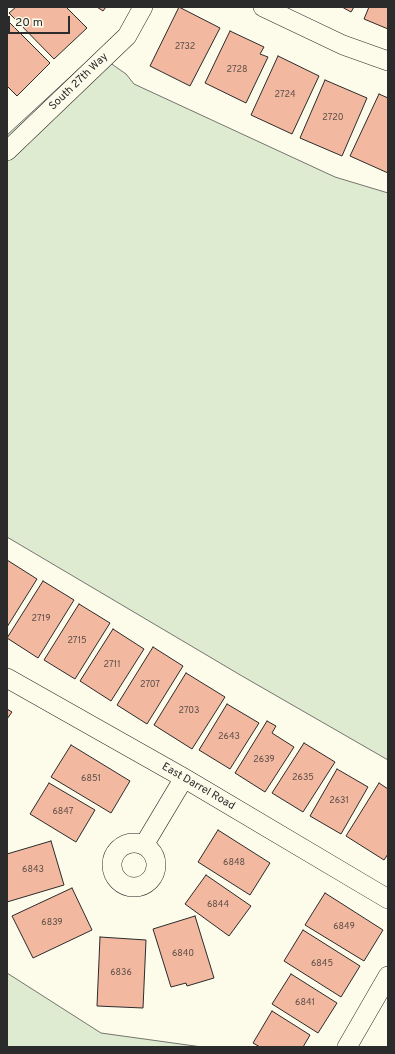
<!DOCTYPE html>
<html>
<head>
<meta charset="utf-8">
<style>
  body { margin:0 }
  #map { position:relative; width:395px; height:1054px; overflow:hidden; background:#fdfbea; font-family:Overpass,sans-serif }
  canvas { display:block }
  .frame { position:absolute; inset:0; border:8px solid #2b2b2b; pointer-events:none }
  .scale { position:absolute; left:8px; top:16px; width:62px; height:18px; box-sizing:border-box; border:2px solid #2b2b2b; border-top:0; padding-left:5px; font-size:12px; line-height:14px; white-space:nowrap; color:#2b2b2b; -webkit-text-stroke:3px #fdfbea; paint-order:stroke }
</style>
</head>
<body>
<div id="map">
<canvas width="395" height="1054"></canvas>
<div class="frame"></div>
<div class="scale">20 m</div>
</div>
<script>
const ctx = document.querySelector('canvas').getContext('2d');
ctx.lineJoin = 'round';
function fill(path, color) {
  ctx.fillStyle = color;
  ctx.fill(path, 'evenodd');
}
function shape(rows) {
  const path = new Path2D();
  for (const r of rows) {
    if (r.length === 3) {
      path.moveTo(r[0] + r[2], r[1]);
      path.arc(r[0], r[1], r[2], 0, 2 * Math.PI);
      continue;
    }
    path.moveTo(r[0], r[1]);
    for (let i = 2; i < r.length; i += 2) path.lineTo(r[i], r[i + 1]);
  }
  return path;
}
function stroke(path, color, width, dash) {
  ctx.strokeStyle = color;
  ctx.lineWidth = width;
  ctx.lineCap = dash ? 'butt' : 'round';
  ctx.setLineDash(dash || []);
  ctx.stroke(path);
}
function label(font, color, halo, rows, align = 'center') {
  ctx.font = font + ' Overpass,sans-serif';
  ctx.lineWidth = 3;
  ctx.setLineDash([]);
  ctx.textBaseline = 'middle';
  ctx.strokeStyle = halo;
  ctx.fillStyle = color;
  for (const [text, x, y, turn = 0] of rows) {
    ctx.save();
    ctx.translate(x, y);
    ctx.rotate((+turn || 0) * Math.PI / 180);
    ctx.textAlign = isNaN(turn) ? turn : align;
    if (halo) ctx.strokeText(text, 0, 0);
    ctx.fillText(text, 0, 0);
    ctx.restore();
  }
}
const green = shape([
  [96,53,126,74,134,84,335,177,388,193,388,760,242,676,7,537,7,135,96,53],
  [7,973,101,1033,202,1047,7,1047,7,973]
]);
fill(green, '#deebd1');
stroke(green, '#74746e', 1);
const building = shape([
  [16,7,66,7,87,28,54,59,9,13,16,7],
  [97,7,106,7,103,11,97,7],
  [179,7,220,28,190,86,150,66,179,7],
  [342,7,354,7,351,12,342,7],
  [369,7,388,7,388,29,364,19,369,7],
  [7,20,50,63,17,96,7,86,7,20],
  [230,31,264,47,260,54,268,57,246,103,205,83,230,31],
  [278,56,319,76,292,134,251,115,278,56],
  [325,80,367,98,342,156,300,138,325,80],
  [379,94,388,98,388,173,350,156,379,94],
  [7,560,37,579,7,627,7,560],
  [43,581,74,600,38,658,7,638,43,581],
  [79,604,110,623,75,679,44,660,79,604],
  [113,629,144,649,111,701,80,681,113,629],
  [153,647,183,666,147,724,117,705,153,647],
  [186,673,225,697,192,749,154,725,186,673],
  [227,704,259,723,230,769,199,750,227,704],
  [7,709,12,712,7,719,7,709],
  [267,721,276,726,272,733,294,747,265,792,235,773,267,721],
  [304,743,335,762,303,812,272,793,304,743],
  [71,745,130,781,111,813,51,777,71,745],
  [337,769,368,787,341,834,310,816,337,769],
  [49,783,95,810,76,842,30,814,49,783],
  [379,783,388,789,388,854,384,860,346,836,379,783],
  [218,830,270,863,250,895,198,862,218,830],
  [51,841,64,885,7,902,7,854,51,841],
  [206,875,251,906,229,936,185,904,206,875],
  [72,888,92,930,33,958,12,916,72,888],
  [325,893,383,930,364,961,305,925,325,893],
  [195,916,214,978,187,986,186,983,171,987,153,929,195,916],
  [303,930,360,966,341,997,284,961,303,930],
  [100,937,146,940,143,1008,97,1006,100,937],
  [291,974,337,1003,318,1033,272,1004,291,974],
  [272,1011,310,1035,303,1047,260,1047,253,1043,272,1011]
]);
fill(building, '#f2b8a0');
stroke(building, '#2b2b2b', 1);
const street = shape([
  [263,7,343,45,388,61],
  [7,151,127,36,143,7],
  [7,678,184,778,388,899],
  [134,865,22],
  [144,845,184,778],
  [347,1047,388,976]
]);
stroke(street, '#2b2b2b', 20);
stroke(street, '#fdfbea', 19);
label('9px', '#5d4e48', null, [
  ["2732",185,47],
  ["2728",237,70],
  ["2724",285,95],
  ["2720",333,118],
  ["2719",41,619],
  ["2715",77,641],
  ["2711",112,665],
  ["2707",150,685],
  ["2703",189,711],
  ["2643",229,737],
  ["2639",264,760],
  ["2635",303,778],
  ["6851",91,779],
  ["2631",339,801],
  ["6847",63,812],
  ["6848",234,863],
  ["6843",33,870],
  ["6844",218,905],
  ["6839",52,923],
  ["6849",344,927],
  ["6840",183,954],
  ["6845",322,964],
  ["6836",121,973],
  ["6841",305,1003]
]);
label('11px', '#2b2b2b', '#fdfbea', [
  ["South 27th Way",79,82,-44],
  ["East Darrel Road",198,787,30]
]);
</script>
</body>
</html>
